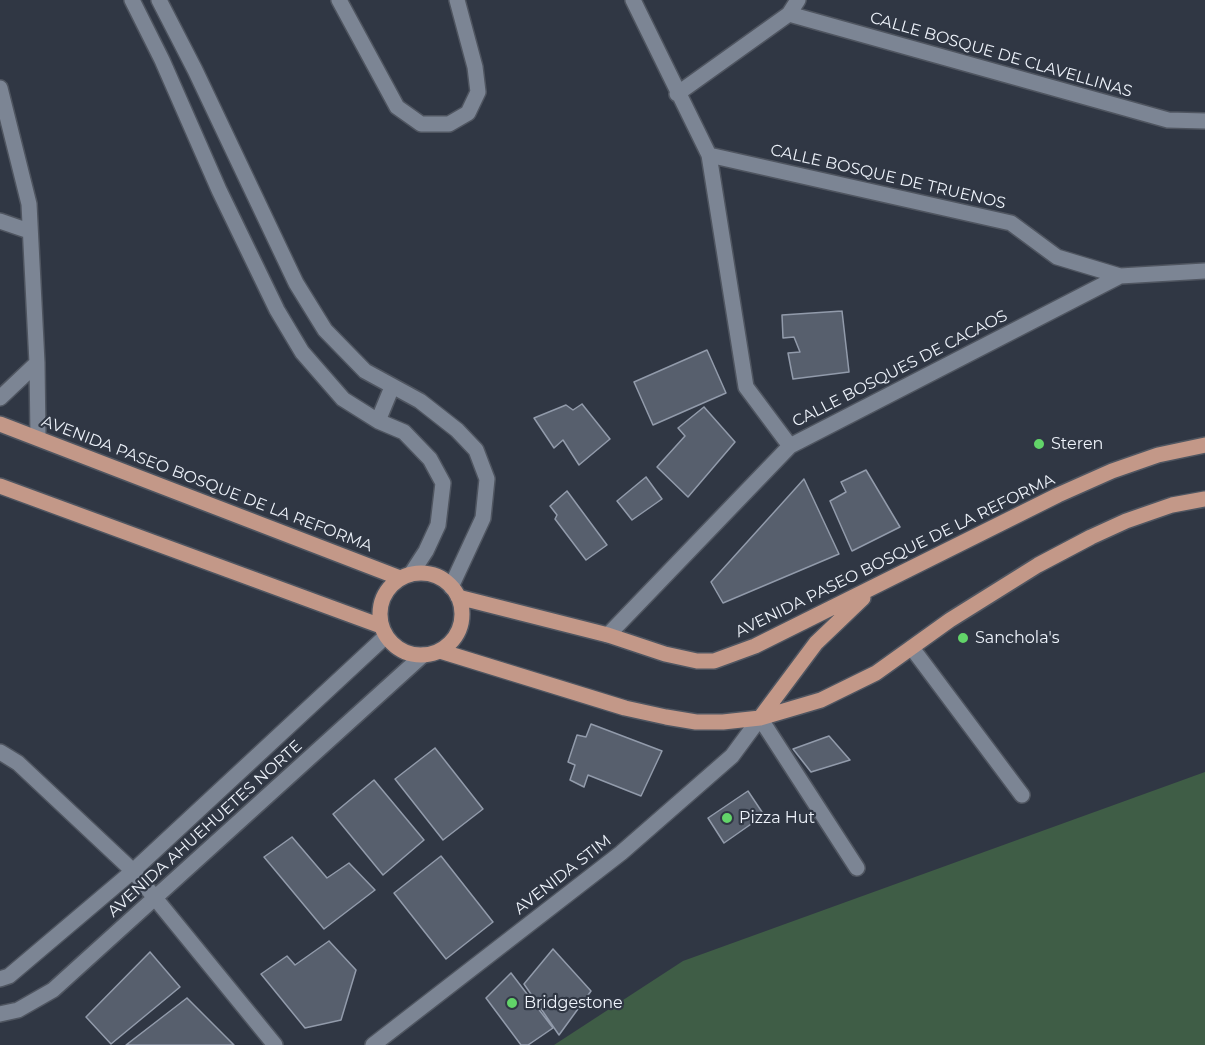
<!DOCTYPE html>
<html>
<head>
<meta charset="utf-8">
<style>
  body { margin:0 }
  canvas { display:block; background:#303744 }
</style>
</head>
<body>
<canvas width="1205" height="1045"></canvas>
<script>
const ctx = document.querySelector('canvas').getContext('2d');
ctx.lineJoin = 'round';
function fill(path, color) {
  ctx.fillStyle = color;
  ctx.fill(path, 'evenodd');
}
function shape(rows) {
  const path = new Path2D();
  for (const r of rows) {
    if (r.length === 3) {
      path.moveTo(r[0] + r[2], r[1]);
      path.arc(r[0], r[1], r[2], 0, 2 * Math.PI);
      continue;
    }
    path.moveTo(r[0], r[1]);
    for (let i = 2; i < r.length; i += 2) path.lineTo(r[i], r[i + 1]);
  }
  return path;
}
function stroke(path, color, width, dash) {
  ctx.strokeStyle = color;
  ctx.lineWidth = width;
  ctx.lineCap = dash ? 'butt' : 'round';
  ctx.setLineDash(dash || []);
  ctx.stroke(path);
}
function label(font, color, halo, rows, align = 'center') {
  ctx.font = font + ' Montserrat,sans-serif';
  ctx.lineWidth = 4.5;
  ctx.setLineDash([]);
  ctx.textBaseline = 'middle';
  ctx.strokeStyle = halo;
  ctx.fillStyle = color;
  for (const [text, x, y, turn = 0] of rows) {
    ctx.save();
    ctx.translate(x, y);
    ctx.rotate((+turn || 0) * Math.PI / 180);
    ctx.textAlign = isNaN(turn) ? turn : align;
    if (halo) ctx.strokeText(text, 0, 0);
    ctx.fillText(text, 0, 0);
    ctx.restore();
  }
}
fill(shape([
  [1205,772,1205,1045,554,1045,683,961]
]), '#3f5d46');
const building = shape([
  [842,311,849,372,793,379,788,353,800,352,794,337,783,338,782,315,842,311],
  [707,350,726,393,653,425,634,382,707,350],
  [582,404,610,439,579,465,563,440,554,448,534,418,566,405,573,410,582,404],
  [704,407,735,442,688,497,657,467,685,436,678,428,704,407],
  [866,470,900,527,852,551,830,501,846,492,841,482,866,470],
  [646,477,662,499,632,520,617,501,646,477],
  [804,479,839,554,723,603,711,582,804,479],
  [567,491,607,545,586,560,555,519,557,515,550,506,567,491],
  [591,724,662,751,641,796,588,775,584,787,570,780,575,765,568,762,577,735,586,737,591,724],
  [829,736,850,760,811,772,793,749,829,736],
  [435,748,483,809,443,840,395,779,435,748],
  [374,780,424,840,383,875,333,814,374,780],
  [748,791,764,815,724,843,708,818,748,791],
  [292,837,327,878,349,863,375,890,324,929,264,857,292,837],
  [441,856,493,922,446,959,394,893,441,856],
  [329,941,356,970,341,1020,305,1028,261,974,287,956,295,965,329,941],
  [553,949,591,991,559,1035,524,984,553,949],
  [150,952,180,987,111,1044,86,1017,150,952],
  [511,973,553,1028,528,1045,521,1045,486,998,511,973],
  [187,998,234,1045,126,1045,187,998]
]);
fill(building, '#575f6d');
stroke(building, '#929bab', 1.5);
const minor = shape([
  [132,0,162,60,219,190,277,310,302,352,343,399,378,421,404,432,430,459,443,483,438,525,426,551,411,574],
  [159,0,195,70,296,283,325,330,365,371,420,401,457,430,476,450,487,479,483,518,451,587],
  [339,0,397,107,421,124,449,124,468,113,478,92,475,67,457,0],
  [633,0,709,155,746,387,790,446],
  [789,14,1168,120,1205,121],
  [0,88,29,204,37,363,38,437],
  [677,94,789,14,798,0],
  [709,155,1011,223,1057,257,1120,276],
  [0,221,29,231],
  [0,398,37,363],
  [378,421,392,387],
  [608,635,790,446,1120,276,1205,271],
  [912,648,1022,795],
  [0,752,18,763,133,871,275,1045],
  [0,979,9,976,133,871,386,636],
  [0,1014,18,1010,53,990,423,655],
  [373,1045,621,853,732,756,760,718,857,868]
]);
const major = shape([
  [0,424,400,578],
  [0,486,381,626],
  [421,614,41],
  [458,597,608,635,665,654,697,661,714,661,755,646,1058,495,1112,471,1158,455,1205,445],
  [440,651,625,708,666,717,696,722,723,722,760,718,821,700,876,673,950,620,1038,565,1091,537,1126,521,1172,505,1205,499],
  [760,718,816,643,863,598]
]);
stroke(minor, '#4f5560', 18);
stroke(major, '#4f5560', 18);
stroke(minor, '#7c8594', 15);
stroke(major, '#c39888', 15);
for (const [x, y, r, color] of [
  [1039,444,6,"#62d469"],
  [963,638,6,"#62d469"],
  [727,818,6,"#62d469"],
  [512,1003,6,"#62d469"]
]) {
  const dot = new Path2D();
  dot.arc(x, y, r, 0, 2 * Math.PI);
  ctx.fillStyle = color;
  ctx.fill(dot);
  stroke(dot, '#303744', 2);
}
label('16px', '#edf2fa', '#303744', [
  ["CALLE BOSQUE DE CLAVELLINAS",1001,55,16],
  ["CALLE BOSQUE DE TRUENOS",888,177,13],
  ["CALLE BOSQUES DE CACAOS",900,369,-27],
  ["AVENIDA PASEO BOSQUE DE LA REFORMA",207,484,21],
  ["AVENIDA PASEO BOSQUE DE LA REFORMA",895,556,-26],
  ["AVENIDA AHUEHUETES NORTE",205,829,-42],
  ["AVENIDA STIM",563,875,-38]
]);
label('16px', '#edf2fa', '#303744', [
  ["Steren",1051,444],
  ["Sanchola's",975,638],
  ["Pizza Hut",739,818],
  ["Bridgestone",524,1003]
], 'left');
</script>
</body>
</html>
